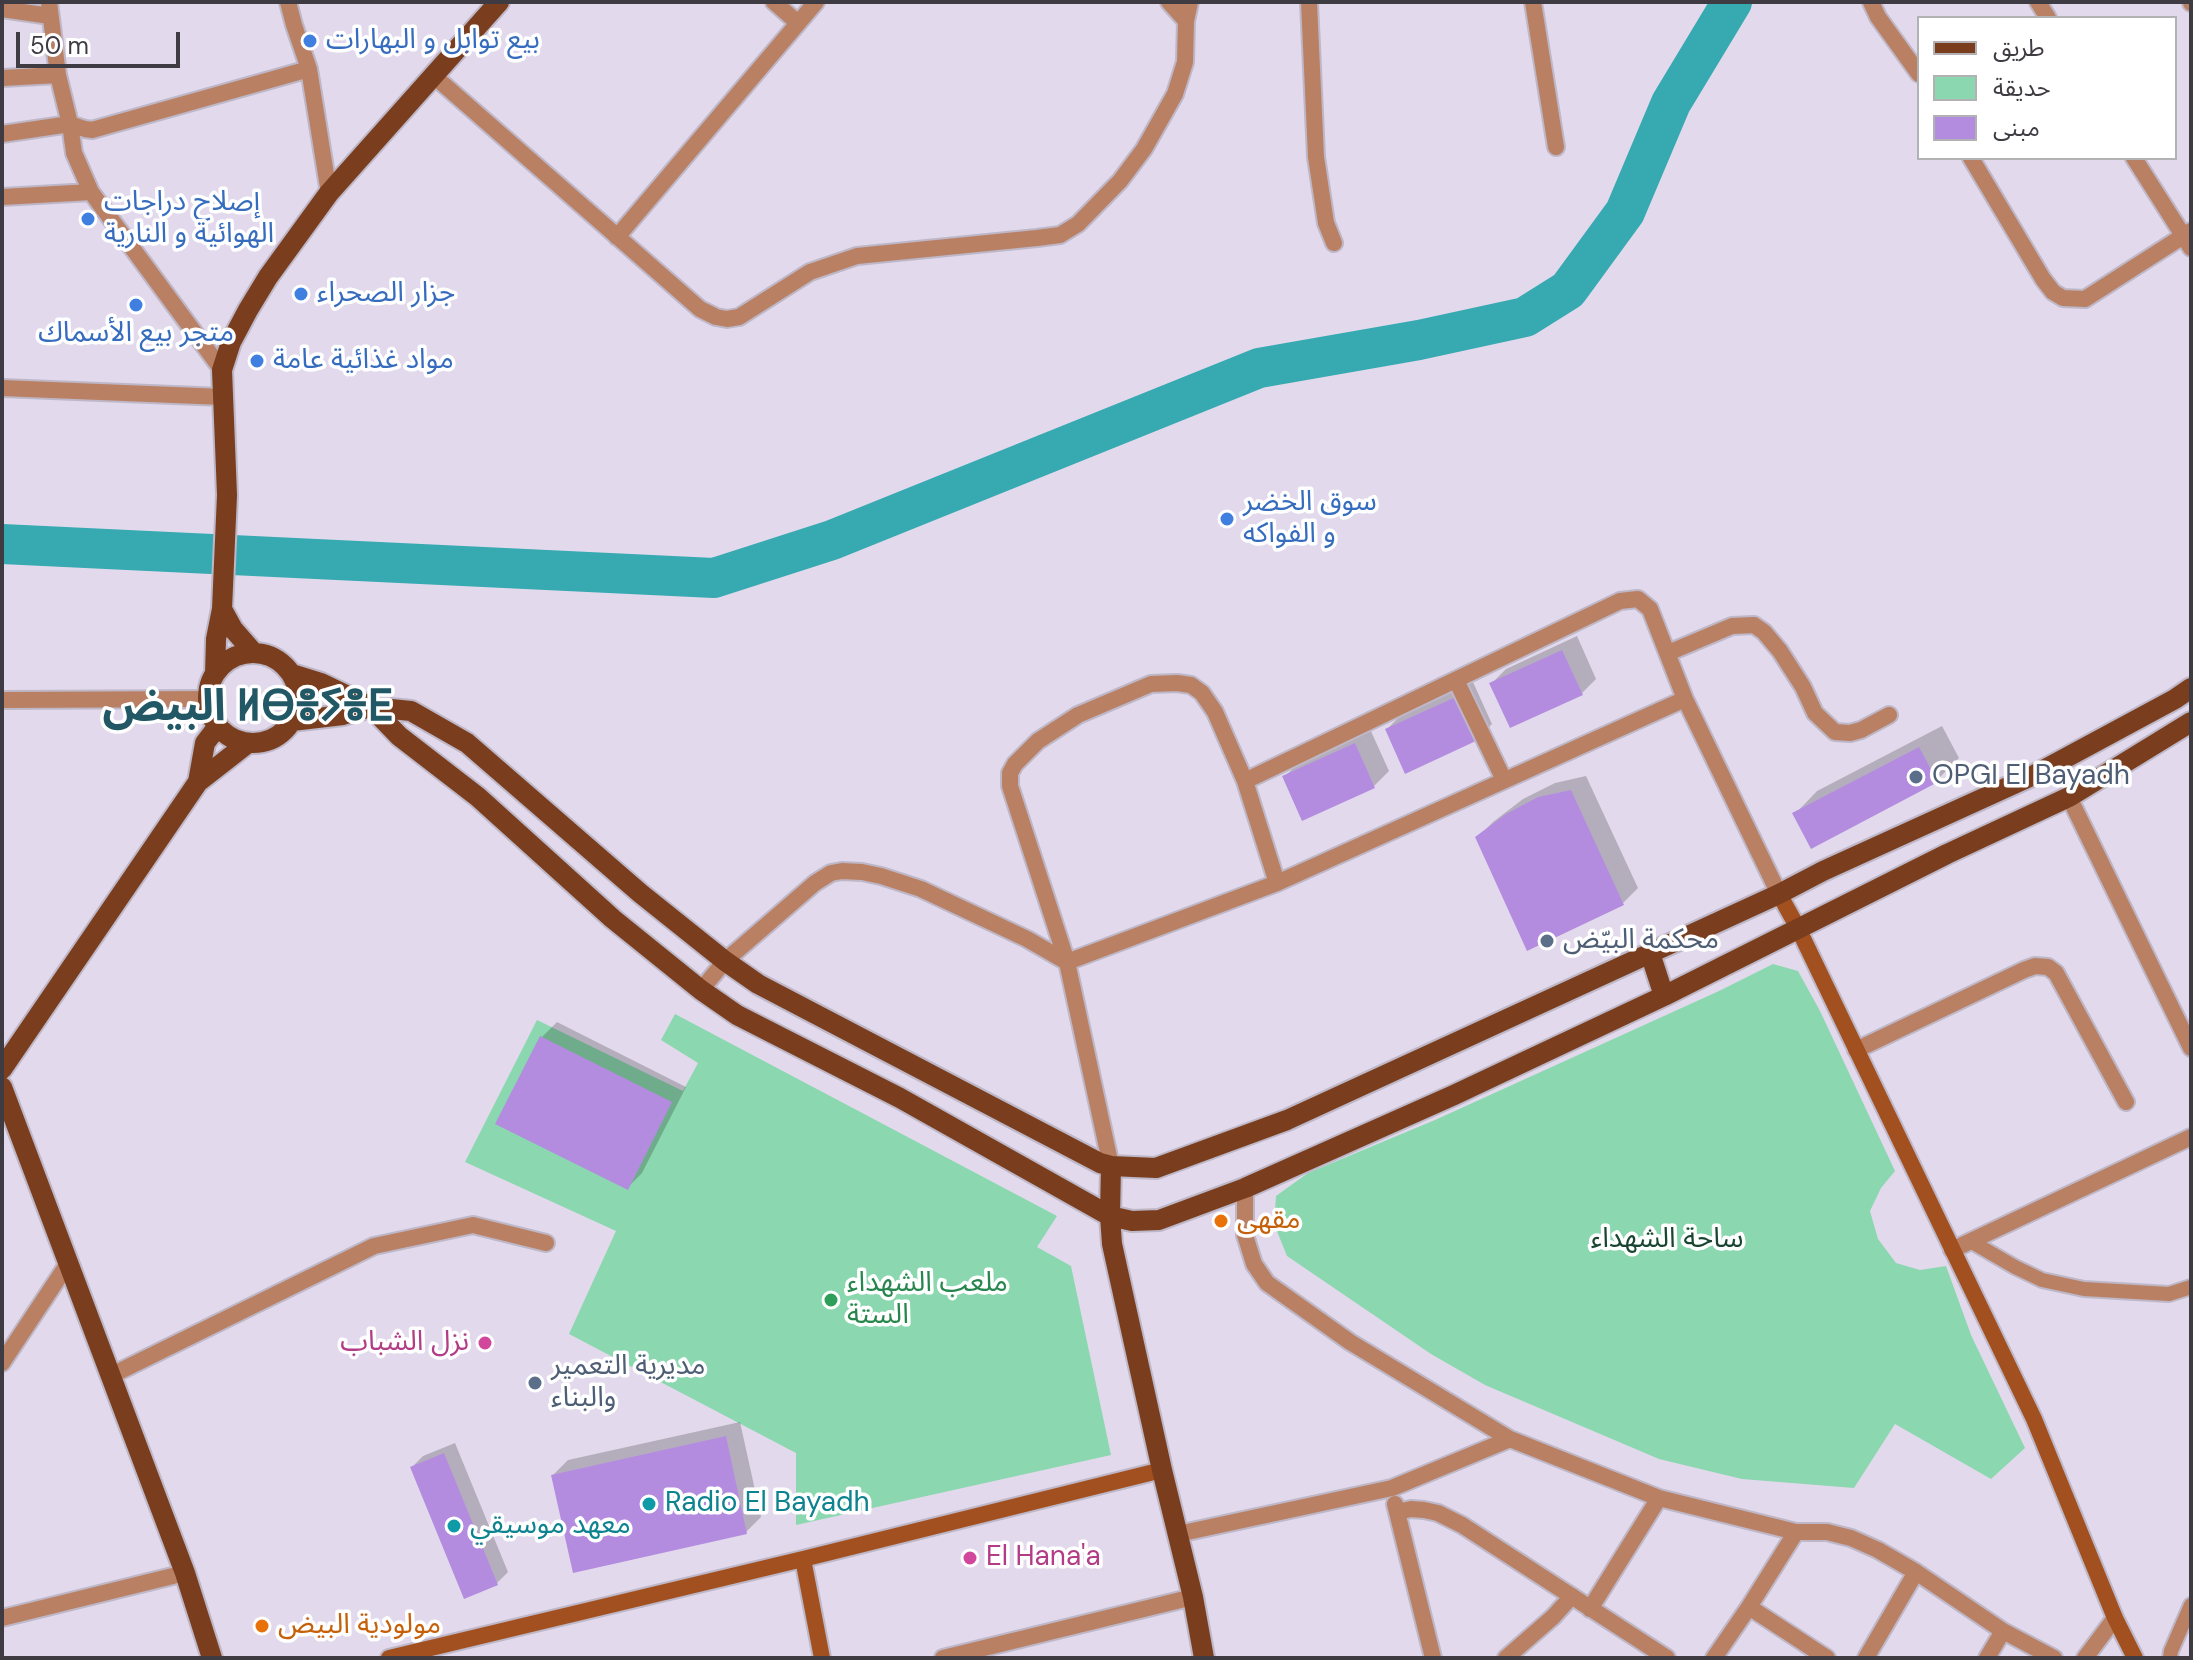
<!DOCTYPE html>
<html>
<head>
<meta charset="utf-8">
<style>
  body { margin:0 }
  #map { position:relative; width:2193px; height:1660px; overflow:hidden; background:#e2daec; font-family:"DM Sans","Noto Sans Arabic",sans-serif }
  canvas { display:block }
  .frame { position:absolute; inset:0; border:4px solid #3e3b42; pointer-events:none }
  .legend { position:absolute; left:1917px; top:16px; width:260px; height:144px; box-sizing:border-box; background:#fff; border:2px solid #b2b1b3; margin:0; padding:10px 14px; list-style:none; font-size:24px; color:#3e3b42 }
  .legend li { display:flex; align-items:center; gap:16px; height:40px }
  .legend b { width:40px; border:2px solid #b2b1b3 }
  .scale { position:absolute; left:16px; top:32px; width:164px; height:36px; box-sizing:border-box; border:4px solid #3e3b42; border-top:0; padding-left:10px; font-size:24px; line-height:28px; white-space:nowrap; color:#3e3b42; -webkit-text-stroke:6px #fff; paint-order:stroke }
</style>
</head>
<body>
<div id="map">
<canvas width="2193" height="1660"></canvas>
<div class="frame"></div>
<ul class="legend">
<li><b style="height:10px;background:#7a3e1e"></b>طريق</li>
<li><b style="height:22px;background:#8bd7af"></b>حديقة</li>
<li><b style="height:22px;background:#b38ce0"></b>مبنى</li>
</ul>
<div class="scale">50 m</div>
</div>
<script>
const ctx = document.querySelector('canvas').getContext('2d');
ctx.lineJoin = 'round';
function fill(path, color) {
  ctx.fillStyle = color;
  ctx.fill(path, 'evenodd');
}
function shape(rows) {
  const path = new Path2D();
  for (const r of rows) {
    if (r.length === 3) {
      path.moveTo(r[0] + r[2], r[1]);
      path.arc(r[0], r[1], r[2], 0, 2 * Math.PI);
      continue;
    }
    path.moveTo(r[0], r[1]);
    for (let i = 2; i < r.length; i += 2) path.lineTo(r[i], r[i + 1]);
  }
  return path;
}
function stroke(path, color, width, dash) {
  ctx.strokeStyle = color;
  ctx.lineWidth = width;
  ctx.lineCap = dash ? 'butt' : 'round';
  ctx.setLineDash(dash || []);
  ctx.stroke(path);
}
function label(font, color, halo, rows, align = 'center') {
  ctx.font = font + ' "DM Sans","Noto Sans Arabic","Noto Sans Tifinagh",sans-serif';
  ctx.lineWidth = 7;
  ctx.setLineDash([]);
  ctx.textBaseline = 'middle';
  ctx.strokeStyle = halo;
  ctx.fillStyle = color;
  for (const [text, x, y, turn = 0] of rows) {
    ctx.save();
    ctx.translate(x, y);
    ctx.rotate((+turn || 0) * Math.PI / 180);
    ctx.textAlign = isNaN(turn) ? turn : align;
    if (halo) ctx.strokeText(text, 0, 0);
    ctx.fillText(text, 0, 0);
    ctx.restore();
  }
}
fill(shape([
  [1773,964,1798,971,1820,1011,1895,1171,1881,1188,1870,1211,1878,1239,1896,1263,1920,1270,1946,1266,1971,1335,2025,1448,1991,1479,1895,1424,1854,1488,1742,1479,1659,1459,1485,1385,1431,1354,1287,1256,1274,1224,1276,1196,1308,1173,1435,1120,1719,991],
  [675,1014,1057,1216,1037,1247,1071,1266,1111,1455,796,1525,796,1453,569,1334,616,1231,465,1162,537,1020,683,1091,698,1063,661,1040]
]), '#8bd7af');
fill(shape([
  [1577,636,1596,679,1581,694,1491,684,1506,669],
  [1473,682,1492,724,1477,739,1387,729,1402,714],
  [1942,726,1959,758,1937,780,1795,814,1817,791],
  [1370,729,1389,771,1374,786,1303,818,1284,777,1300,762],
  [1586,776,1638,888,1623,903,1528,948,1478,837,1493,822,1523,799,1555,783],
  [557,1022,686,1087,642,1173,627,1188,542,1037],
  [740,1422,761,1517,746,1532,553,1475,568,1460],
  [455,1443,508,1572,497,1583,412,1467,423,1456]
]), '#0003');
stroke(shape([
  [2,544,714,578,832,540,1259,368,1419,340,1525,317,1568,290,1625,212,1671,103,1732,2]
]), '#37a9b1', 40);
fill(shape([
  [1562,650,1583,695,1510,728,1489,683],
  [1458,696,1478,740,1405,774,1385,729],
  [1355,743,1375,788,1302,821,1282,776],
  [1919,747,1938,782,1811,849,1792,813],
  [1571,790,1624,905,1527,951,1475,837,1506,814,1538,797],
  [540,1036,672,1102,628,1190,495,1124],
  [726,1436,747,1534,573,1573,551,1475],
  [444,1453,498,1585,464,1599,410,1467]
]), '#b38ce0');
const lane = shape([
  [1972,1242,2015,1267,2042,1280,2084,1289,2169,1294,2191,1287],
  [2170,1658,2171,1651,2191,1605]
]);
const street = shape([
  [49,2,58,75,70,124,85,129,92,130,309,69],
  [288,2,294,25,309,69,329,193],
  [774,2,798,23],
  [1169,2,1186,21],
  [1309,2,1316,157,1326,223,1334,243],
  [1533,2,1556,147],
  [1871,2,1878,17,1919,74],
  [2038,2,2048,18],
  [2191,2,2191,3],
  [2,9,50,16],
  [434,76,700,309,716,317,727,319,739,317,810,272,857,256,1037,238,1060,235,1078,224,1120,181,1144,149,1175,94,1185,62,1186,21,1190,2],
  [2,78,58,75],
  [2,134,70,124,74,153,91,192,222,370],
  [1971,158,2043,279,2053,292,2063,298,2085,299,2191,231],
  [2134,158,2191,248],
  [2,197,91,192],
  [617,237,816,2],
  [2,388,223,397],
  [1668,653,1732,626,1754,625,1764,632,1780,651,1803,687,1815,713,1835,732,1850,733,1861,730,1889,715],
  [1456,680,1504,780],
  [2,700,208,699],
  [1245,781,1620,601,1638,599,1650,609,1685,699,1779,894],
  [2069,797,2191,1048],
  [701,990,725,961,815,883,831,873,842,871,862,872,881,876,921,889,1027,939,1067,962,1277,883,1685,699],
  [1856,1050,2024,970,2035,966,2048,967,2056,973,2126,1102],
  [1111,1166,1067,962,1010,786,1010,773,1015,764,1038,741,1078,715,1151,684,1177,683,1191,685,1202,693,1215,712,1245,781,1277,883],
  [1245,1188,1245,1235,1254,1264,1267,1283,1350,1342,1510,1439,1659,1498,1796,1532,1827,1532,1851,1538,1878,1550,1916,1572,2003,1631,2054,1658],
  [1952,1250,2191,1137],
  [2,1363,69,1262],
  [112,1375,374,1246,473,1225,546,1243],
  [1395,1504,1433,1658],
  [1397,1512,1411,1509,1424,1510,1438,1513,1462,1525,1667,1658],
  [1178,1534,1392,1488,1510,1439],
  [1749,1607,1827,1658],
  [1590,1609,1659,1498],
  [2,1618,185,1573],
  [943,1658,1193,1597],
  [1506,1658,1553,1617,1572,1596],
  [1714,1658,1749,1607,1796,1532],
  [1866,1658,1916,1572],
  [1987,1658,2003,1631],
  [2085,1658,2115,1618]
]);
const secondary = shape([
  [1779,894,1798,928,2034,1419,2115,1618,2135,1658],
  [803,1559,822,1658],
  [389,1658,803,1559,1162,1470]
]);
const primary = shape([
  [222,609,233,629,254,653],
  [253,698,45],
  [215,674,216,639,222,609,227,495,222,370,231,342,248,310,268,277,329,193,499,2],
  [292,674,321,683,371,707,399,736,478,797,613,919,701,990,737,1015,900,1098,1110,1216,1132,1221,1159,1220,1245,1188,1454,1095,1664,996,1947,854,2069,797,2191,722],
  [292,721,343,715,371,707,411,711,467,743,640,893,725,961,758,984,1100,1163,1111,1166,1156,1168,1287,1120,1779,894,1823,871,2034,775,2175,699,2191,688],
  [198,782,205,743,218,726],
  [1650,953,1664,996],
  [2,1069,198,782,248,743],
  [2,1087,185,1573,212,1658],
  [1111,1166,1110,1216,1112,1244,1162,1470,1193,1597,1204,1658]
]);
stroke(lane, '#beb7c7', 18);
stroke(street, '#beb7c7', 20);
stroke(secondary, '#beb7c7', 20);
stroke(primary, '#beb7c7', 24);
stroke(lane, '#ba8064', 14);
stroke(street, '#ba8064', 16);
stroke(secondary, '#a35020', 16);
stroke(primary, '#7a3e1e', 20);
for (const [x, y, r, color] of [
  [310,41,8,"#3f7fe0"],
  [88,219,8,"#3f7fe0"],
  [301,294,8,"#3f7fe0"],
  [136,305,8,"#3f7fe0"],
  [257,361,8,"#3f7fe0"],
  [1227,519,8,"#3f7fe0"],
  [1916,777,8,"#5c6f8a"],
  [1547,941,8,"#5c6f8a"],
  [1221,1221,8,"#e8710a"],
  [831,1300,8,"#2e9e5b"],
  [485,1343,8,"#d1479c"],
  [535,1383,8,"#5c6f8a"],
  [649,1504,8,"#0f9aa8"],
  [454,1526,8,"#0f9aa8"],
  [970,1558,8,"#d1479c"],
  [262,1626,8,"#e8710a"]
]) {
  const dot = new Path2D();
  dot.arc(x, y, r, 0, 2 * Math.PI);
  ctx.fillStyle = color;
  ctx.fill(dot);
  stroke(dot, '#fff', 3);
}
label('28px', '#366cbe', '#fff', [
  ["بيع توابل و البهارات",326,41],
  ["إصلاح دراجات",104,203],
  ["الهوائية و النارية",104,235],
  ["جزار الصحراء",317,294],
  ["متجر بيع الأسماك",136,334,"center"],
  ["مواد غذائية عامة",273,361],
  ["سوق الخضر",1243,503],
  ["و الفواكه",1243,535]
], 'left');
label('28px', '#4e5e75', '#fff', [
  ["OPGI El Bayadh",1932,777],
  ["محكمة البيّض",1563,941],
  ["مديرية التعمير",551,1367],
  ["والبناء",551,1399]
], 'left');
label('28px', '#c56008', '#fff', [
  ["مقهى",1237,1221],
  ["مولودية البيض",278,1626]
], 'left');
label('28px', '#1a4631', '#fff', [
  ["ساحة الشهداء",1667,1240]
]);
label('28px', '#27864d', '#fff', [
  ["ملعب الشهداء",847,1284],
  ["الستة",847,1316]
], 'left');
label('28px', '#b23c85', '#fff', [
  ["نزل الشباب",469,1343],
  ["El Hana'a",986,1558,"left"]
], 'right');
label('28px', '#0d838f', '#fff', [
  ["Radio El Bayadh",665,1504],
  ["معهد موسيقي",470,1526]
], 'left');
label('bold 44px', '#225765', '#fff', [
  ["البيض ⵍⴱⴻⵢⴻⴹ",248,708]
]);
</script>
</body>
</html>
